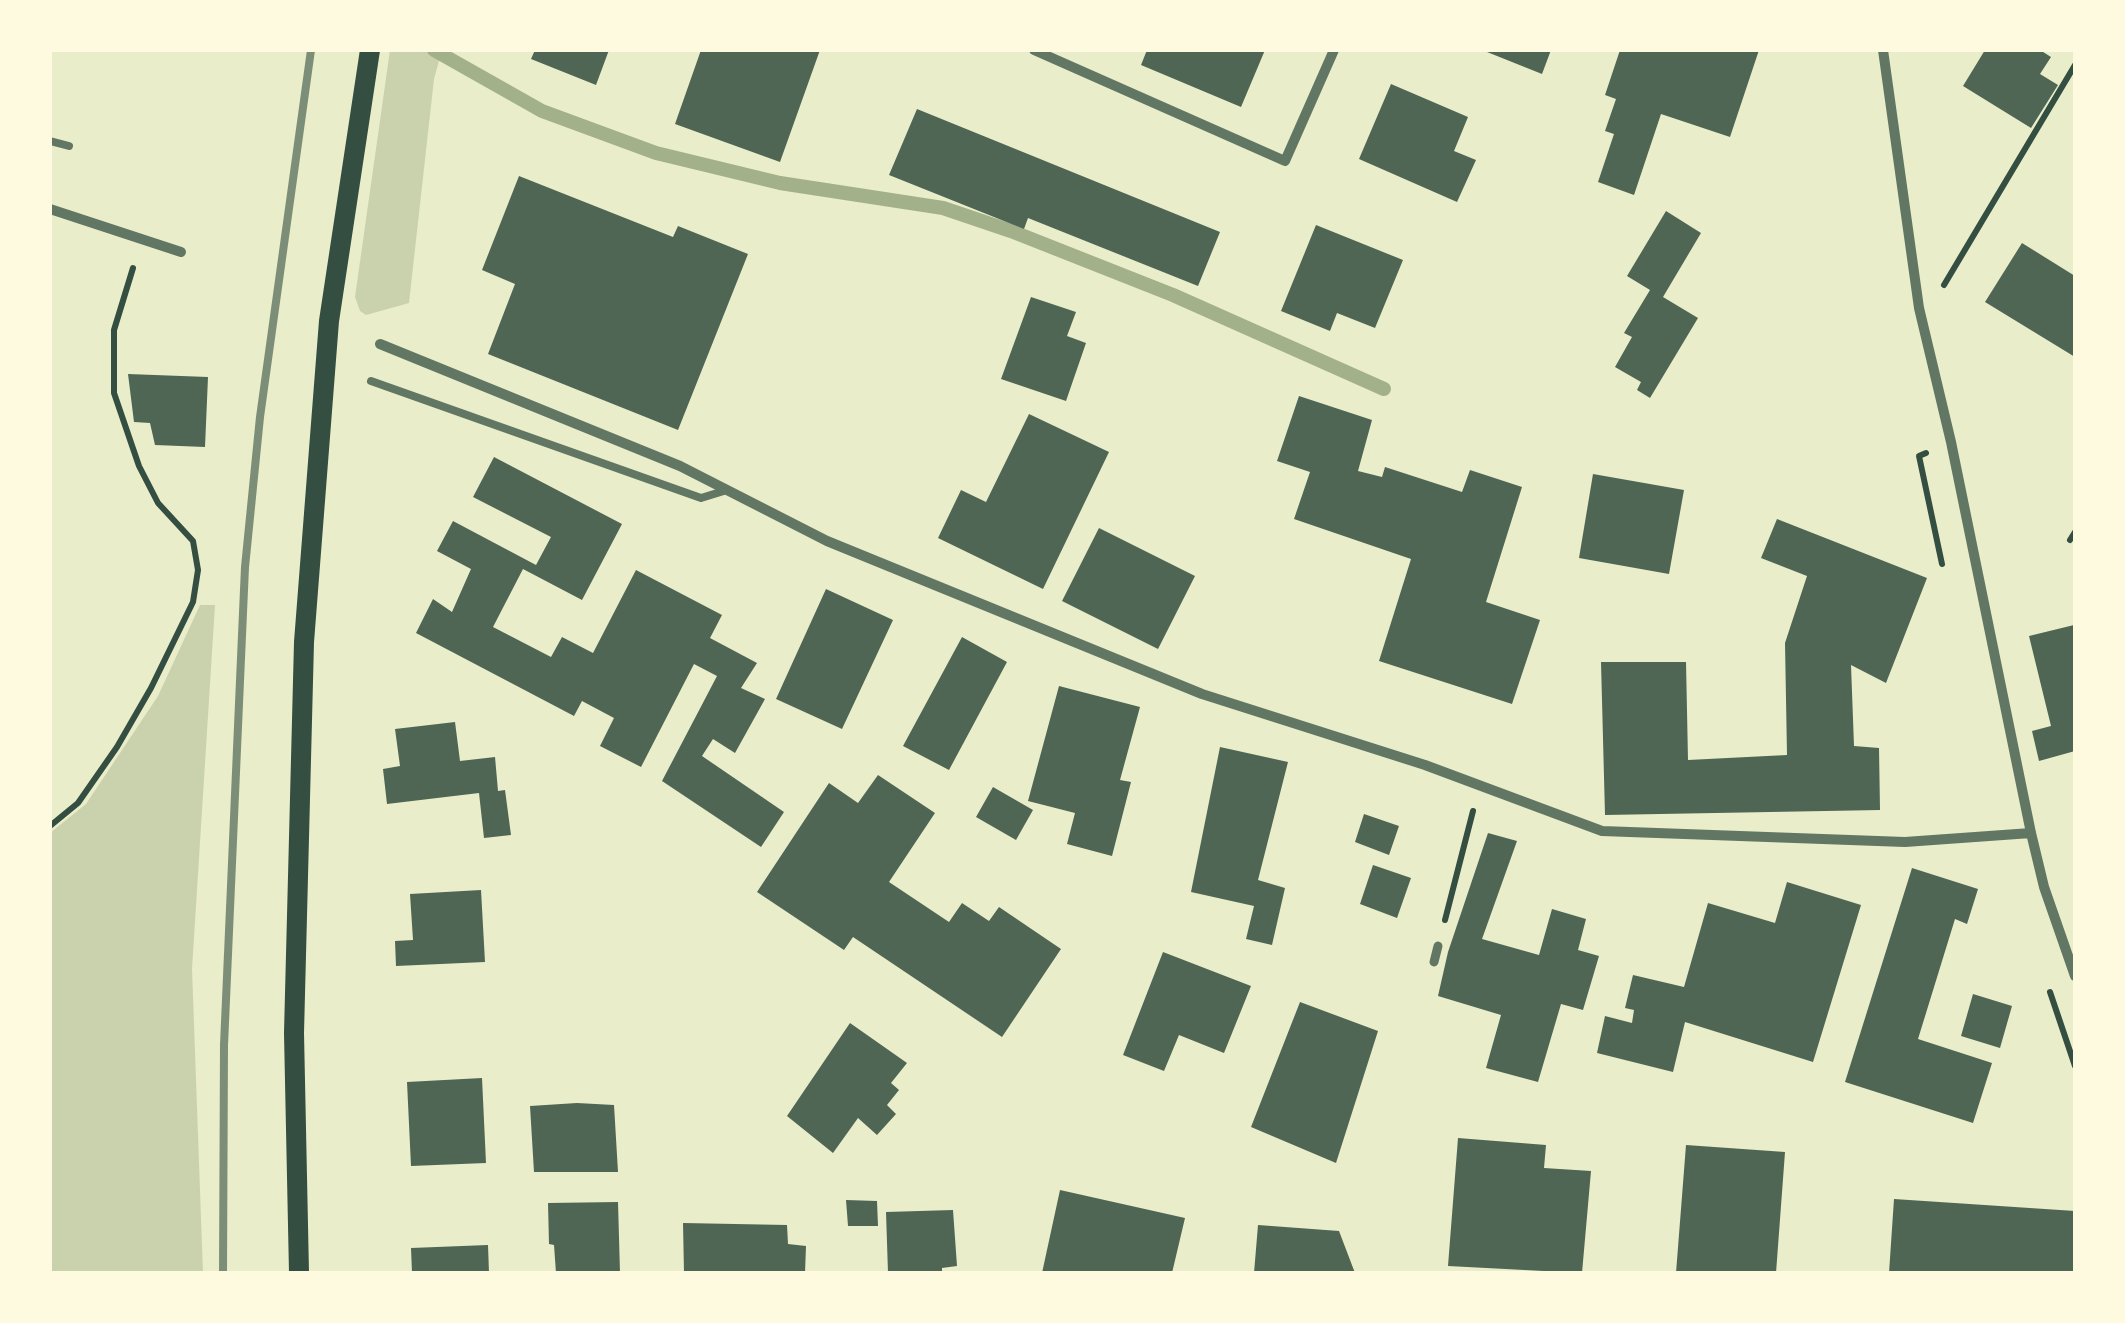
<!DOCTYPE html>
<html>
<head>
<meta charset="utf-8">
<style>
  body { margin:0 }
  #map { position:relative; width:2125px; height:1323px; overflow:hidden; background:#e9edc9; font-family:"Sofia Sans Condensed",sans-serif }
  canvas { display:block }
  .frame { position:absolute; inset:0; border:52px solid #fefae0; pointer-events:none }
</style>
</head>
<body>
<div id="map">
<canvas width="2125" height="1323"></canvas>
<div class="frame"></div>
</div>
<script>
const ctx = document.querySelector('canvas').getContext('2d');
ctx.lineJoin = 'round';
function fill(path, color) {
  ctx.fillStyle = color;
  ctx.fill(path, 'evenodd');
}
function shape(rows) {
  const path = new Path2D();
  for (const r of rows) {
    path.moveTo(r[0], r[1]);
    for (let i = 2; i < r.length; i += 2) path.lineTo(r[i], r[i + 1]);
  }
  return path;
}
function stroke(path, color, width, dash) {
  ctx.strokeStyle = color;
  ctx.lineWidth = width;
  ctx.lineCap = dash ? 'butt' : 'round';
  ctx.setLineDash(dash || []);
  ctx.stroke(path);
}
fill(shape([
  [390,50,442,50,434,79,409,303,366,315,360,311,355,297],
  [200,605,215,605,192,969,203,1273,50,1273,50,833,86,804,158,696]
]), '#cad2ad');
stroke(shape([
  [434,50,542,111,656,153,780,183,943,208,1011,231,1173,295,1384,389]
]), '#a3b18a', 14);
fill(shape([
  [535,50,609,50,596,85,531,59],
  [701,50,820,50,780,162,675,124],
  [1147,50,1265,50,1241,107,1141,65],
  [1482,50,1551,50,1542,74],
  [1620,50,1759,50,1730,137,1661,114,1634,195,1598,182,1614,134,1605,131,1616,99,1605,95],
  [1985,50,2040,50,2051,57,2040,74,2058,85,2031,128,1963,86],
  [1391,84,1468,117,1454,151,1476,160,1457,202,1359,159],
  [917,109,1220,232,1198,286,1028,218,1024,229,889,175],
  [519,176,673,237,678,226,748,254,678,430,488,354,515,284,482,270],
  [1666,211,1701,233,1663,297,1698,318,1650,398,1637,390,1641,382,1615,367,1632,337,1624,333,1650,290,1627,276],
  [1316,225,1403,260,1375,328,1337,313,1330,331,1281,311],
  [2022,243,2075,276,2075,357,1985,302],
  [1031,297,1076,312,1067,336,1086,343,1066,401,1001,379],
  [128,374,208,377,205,447,155,445,150,423,134,422],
  [1299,396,1372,420,1358,471,1382,477,1385,467,1462,492,1470,470,1522,487,1486,602,1540,620,1512,704,1379,661,1411,559,1294,519,1310,472,1277,461],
  [1029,414,1109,452,1043,589,938,538,961,490,986,502],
  [494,457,622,524,582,600,523,569,493,627,551,657,562,637,593,653,636,570,722,615,710,638,757,663,741,688,765,699,735,753,713,739,702,756,784,812,761,847,662,781,717,676,694,664,641,767,600,746,614,718,582,701,574,716,416,633,433,599,452,612,471,569,437,551,453,521,536,565,551,537,473,497],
  [1593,474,1684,490,1669,574,1579,558],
  [1777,519,1927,578,1886,683,1851,665,1854,746,1879,748,1880,810,1605,815,1601,662,1686,662,1688,760,1787,755,1785,643,1807,576,1761,558],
  [1099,528,1195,576,1158,649,1062,601],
  [826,589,893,620,842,729,776,699],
  [2074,625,2075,751,2039,761,2032,731,2051,726,2029,636],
  [962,637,1007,662,949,770,903,746],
  [1059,686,1140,707,1120,780,1131,782,1112,856,1067,844,1075,813,1028,801],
  [455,722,460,761,495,757,498,791,505,790,511,835,484,838,479,793,387,804,383,769,400,766,395,729],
  [1220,747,1288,762,1258,880,1285,888,1272,945,1246,939,1254,906,1191,892],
  [878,775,935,813,889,882,949,922,962,903,989,921,999,907,1061,949,1002,1037,853,937,844,950,757,892,829,783,858,803],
  [993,787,1033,810,1016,840,976,817],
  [1364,814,1399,826,1389,855,1355,842],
  [1488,833,1517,841,1482,939,1539,955,1552,909,1586,919,1578,950,1599,956,1583,1010,1561,1004,1538,1082,1486,1068,1501,1015,1438,996,1448,952],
  [1373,865,1411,878,1397,918,1360,904],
  [1912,868,1978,889,1967,924,1955,919,1918,1039,1992,1063,1973,1123,1845,1082],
  [1787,882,1861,905,1813,1062,1685,1022,1673,1072,1597,1053,1605,1016,1632,1023,1634,1010,1625,1008,1633,975,1684,987,1708,903,1775,923],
  [481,890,485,962,396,966,395,941,413,940,410,894],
  [1163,952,1251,986,1224,1053,1179,1035,1164,1071,1123,1055],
  [1973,994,2012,1006,2000,1048,1961,1036],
  [1300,1002,1378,1031,1336,1163,1251,1127],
  [850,1023,907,1063,891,1083,899,1090,887,1105,896,1114,877,1135,858,1118,833,1153,787,1116],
  [482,1078,486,1163,411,1166,407,1082],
  [577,1103,614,1105,618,1172,534,1172,530,1106],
  [1458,1138,1546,1145,1544,1168,1591,1171,1582,1273,1448,1266],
  [1686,1145,1785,1152,1776,1273,1676,1273],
  [1060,1190,1185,1218,1172,1273,1042,1273],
  [1894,1199,2075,1211,2075,1273,1889,1273],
  [846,1200,877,1201,878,1226,848,1226],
  [618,1202,620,1273,556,1273,554,1245,549,1244,548,1203],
  [953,1210,957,1266,942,1268,942,1273,888,1273,886,1212],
  [683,1223,787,1225,788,1244,806,1246,805,1273,684,1273],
  [1258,1225,1339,1231,1355,1273,1254,1273],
  [488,1245,489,1273,412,1273,411,1248]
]), '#4f6655');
stroke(shape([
  [1944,285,2075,65],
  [1926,453,1919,456,1942,564],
  [2070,540,2075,532],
  [50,826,78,803,117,747,151,688,193,602,198,570,193,541,158,503,139,466,114,393,114,330,133,268],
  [1445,920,1473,811],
  [2050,992,2075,1066]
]), '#344e41', 6);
stroke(shape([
  [50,141,69,146],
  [371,381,701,498,727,490]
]), '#617663', 8);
stroke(shape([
  [1434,962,1438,946]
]), '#617663', 9);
stroke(shape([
  [1034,50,1285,161,1334,50],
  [1883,50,1919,308,1951,442,2031,833,2044,887,2075,976],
  [50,209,181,252],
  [380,344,680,466,827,541,1202,694,1425,765,1602,831,1905,842,2031,833]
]), '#617663', 10);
stroke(shape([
  [299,1273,294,1033,304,642,329,321,370,50]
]), '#344e41', 20);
stroke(shape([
  [223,1273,224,1045,245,567,260,417,311,50]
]), '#7c8e77', 8);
</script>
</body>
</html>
